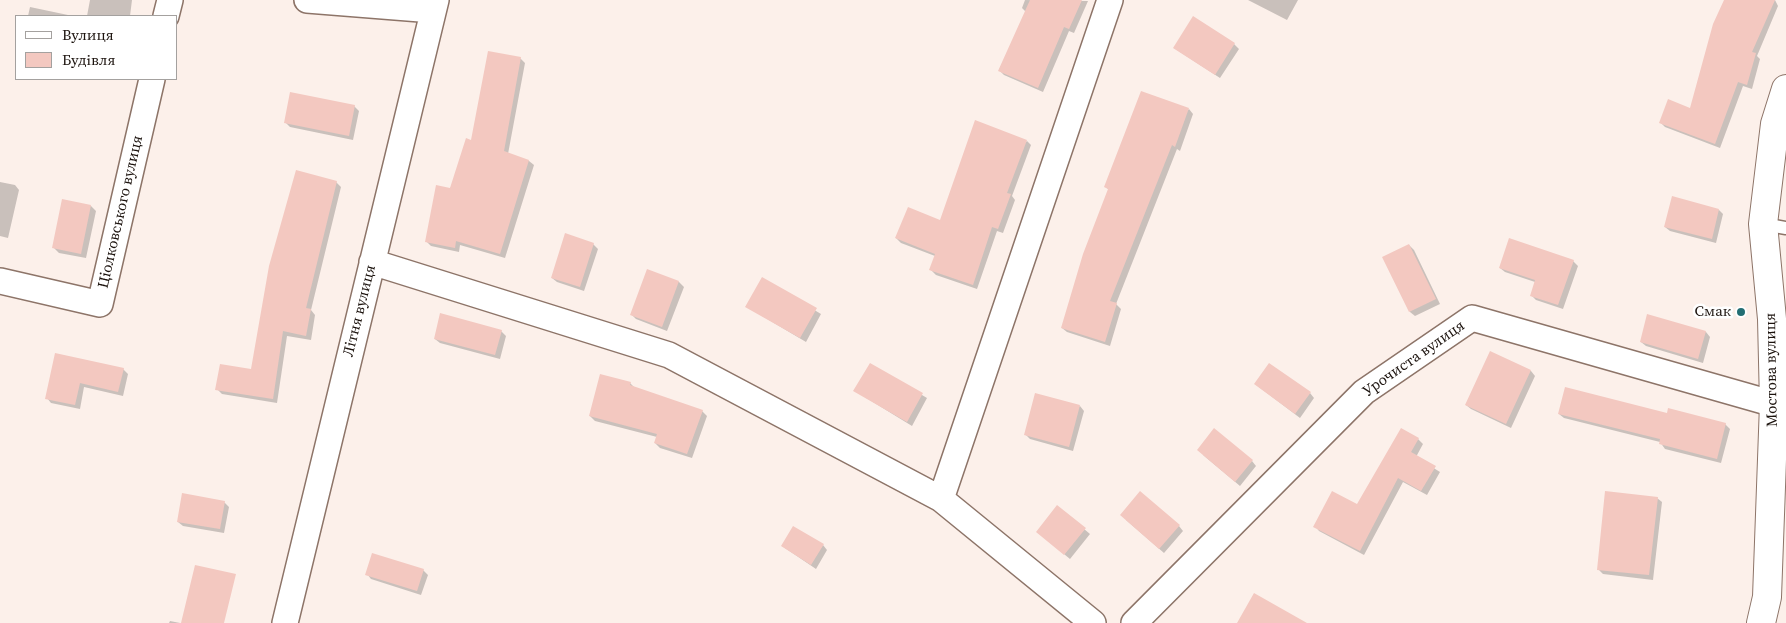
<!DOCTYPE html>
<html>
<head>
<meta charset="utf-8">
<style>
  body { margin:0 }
  #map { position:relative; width:1786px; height:623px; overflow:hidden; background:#fcf0ea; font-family:"Source Serif 4",serif }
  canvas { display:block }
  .legend { position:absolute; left:15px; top:15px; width:162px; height:65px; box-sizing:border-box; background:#fff; border:1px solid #a4a19f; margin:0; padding:6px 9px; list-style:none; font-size:15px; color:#1c130e }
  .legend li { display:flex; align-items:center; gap:10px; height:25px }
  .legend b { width:25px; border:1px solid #a4a19f }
</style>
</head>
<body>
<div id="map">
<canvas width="1786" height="623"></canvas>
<ul class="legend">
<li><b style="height:6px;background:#fff"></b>Вулиця</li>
<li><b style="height:14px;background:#f3c8c0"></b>Будівля</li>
</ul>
</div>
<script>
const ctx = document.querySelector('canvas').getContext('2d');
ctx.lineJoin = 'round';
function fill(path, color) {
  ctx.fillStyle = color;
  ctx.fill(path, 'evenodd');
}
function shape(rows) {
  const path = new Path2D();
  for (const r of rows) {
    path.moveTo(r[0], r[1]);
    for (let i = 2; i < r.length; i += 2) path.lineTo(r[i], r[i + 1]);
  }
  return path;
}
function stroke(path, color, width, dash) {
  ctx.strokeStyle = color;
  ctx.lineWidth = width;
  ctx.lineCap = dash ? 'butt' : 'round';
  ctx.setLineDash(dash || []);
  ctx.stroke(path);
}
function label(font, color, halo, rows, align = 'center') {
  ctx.font = font + ' "Source Serif 4",serif';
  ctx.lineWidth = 5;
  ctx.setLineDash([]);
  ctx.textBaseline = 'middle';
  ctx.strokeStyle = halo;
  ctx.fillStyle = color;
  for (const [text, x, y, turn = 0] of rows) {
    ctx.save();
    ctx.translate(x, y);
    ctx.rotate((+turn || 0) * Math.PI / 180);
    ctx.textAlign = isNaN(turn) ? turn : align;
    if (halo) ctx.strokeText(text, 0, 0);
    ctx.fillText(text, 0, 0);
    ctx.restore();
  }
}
fill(shape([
  [90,0,132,0,130,16,87,16],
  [1025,0,1088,1,1074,33,1069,31,1043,92,1004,75,999,70,1026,12,1022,8],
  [1248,0,1298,0,1287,20],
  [1725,0,1775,0,1778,6,1757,56,1760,59,1752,89,1743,86,1720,148,1665,127,1661,123,1691,109],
  [30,7,68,15,69,16,28,16],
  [1234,44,1239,49,1220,78,1174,48],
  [520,58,525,63,508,154,529,161,534,165,505,258,460,245,459,252,431,246,426,241,472,141],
  [354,106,359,111,353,140,290,127,285,122],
  [1189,109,1193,114,1180,151,1177,149,1116,304,1121,309,1110,346,1067,332,1062,328,1109,190,1106,187],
  [1027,141,1031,145,1012,196,1015,200,1003,233,997,231,977,289,936,275,931,270,935,256,901,243,896,238,940,221],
  [0,182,15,185,19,190,8,238,0,236],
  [336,182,341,187,311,310,315,315,311,340,287,336,277,403,222,394,217,389,252,370],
  [63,200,91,206,96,211,86,258,59,253,54,248],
  [1719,210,1723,214,1716,243,1670,231,1665,227],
  [593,244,598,249,584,291,557,282,552,278],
  [1409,245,1414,250,1440,304,1415,316,1410,312,1384,257],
  [1573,261,1578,266,1563,309,1536,300,1531,295,1535,282,1505,272,1500,268],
  [648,270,679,282,684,287,667,331,636,319,631,314],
  [763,279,821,314,806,342,747,307],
  [501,331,506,336,500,359,440,343,435,339],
  [1706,332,1710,337,1703,363,1646,346,1641,342],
  [1490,353,1531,371,1535,376,1511,428,1471,409,1466,405],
  [56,355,123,369,128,374,123,396,84,387,80,409,51,403,47,398],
  [870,364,927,398,912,426,855,391],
  [630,383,636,389,702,411,707,416,692,458,660,448,655,443,657,437,595,421,590,416],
  [1255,384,1310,393,1314,398,1300,418],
  [1080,406,1084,411,1073,451,1030,439,1025,434],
  [1559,414,1668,414,1725,424,1730,429,1721,463,1665,449,1660,442,1564,418],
  [1418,439,1423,444,1416,457,1440,472,1427,495,1403,482,1364,555,1319,531,1315,526,1358,506],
  [1203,455,1252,461,1256,466,1240,486],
  [1657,498,1662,502,1653,580,1603,574,1598,569],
  [224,502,229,507,224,533,183,526,178,522],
  [1057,506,1090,534,1070,559,1042,536],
  [1126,520,1179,526,1183,531,1164,553],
  [823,545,827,550,816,569,782,546],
  [423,570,428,575,421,595,371,579,367,574],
  [170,621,180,623,169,623]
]), '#0003');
fill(shape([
  [1030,0,1082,0,1069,29,1064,27,1038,88,998,71],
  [1724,0,1775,0,1752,52,1756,53,1747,85,1738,82,1715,144,1659,123,1668,99,1690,108,1713,24],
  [1193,16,1235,43,1215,75,1173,48],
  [488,51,521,57,504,151,529,160,500,254,456,241,455,248,425,242,436,185,450,188,466,138,471,140],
  [1141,91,1189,108,1175,147,1172,145,1110,301,1117,303,1105,342,1061,328,1083,254,1108,189,1104,187],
  [290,92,355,105,349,136,284,123],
  [975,120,1027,140,1007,193,1011,194,998,229,992,227,973,285,929,270,935,254,895,238,908,207,940,220],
  [296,170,337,181,306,308,311,309,306,336,283,331,273,399,215,390,220,364,251,369,269,266],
  [1672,196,1719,209,1712,239,1664,227],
  [62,199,91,205,81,254,52,248],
  [565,233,594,243,580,287,551,278],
  [1509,238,1574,260,1558,305,1530,296,1535,280,1499,268],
  [1409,244,1436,299,1409,312,1382,257],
  [647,269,679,281,662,327,630,315],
  [762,277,817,308,800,338,745,307],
  [440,313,502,330,495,355,434,339],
  [1647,314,1706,331,1698,359,1640,342],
  [1490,351,1531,370,1506,424,1465,405],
  [55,353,124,368,118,392,80,383,75,405,45,399],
  [870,363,923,393,907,422,853,391],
  [1269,363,1311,392,1295,414,1254,384],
  [600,374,631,382,630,385,703,410,687,454,654,443,657,434,589,416],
  [1565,387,1667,413,1668,408,1726,423,1717,459,1659,444,1660,439,1558,414],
  [1035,393,1080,405,1069,447,1024,435],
  [1214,428,1253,460,1235,482,1197,450],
  [1401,428,1419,438,1411,452,1436,466,1421,491,1398,478,1360,551,1313,527,1332,491,1357,504],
  [1140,491,1180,525,1159,549,1120,515],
  [1605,491,1658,497,1649,575,1597,570],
  [182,493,225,501,220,529,177,522],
  [1057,505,1086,528,1064,555,1036,532],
  [793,526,824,544,811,565,781,546],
  [372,553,424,569,417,591,365,575],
  [195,565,236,574,224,623,181,623],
  [1254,593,1307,623,1237,623]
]), '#f3c8c0');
const service = shape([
  [1763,224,1786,228]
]);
const minor = shape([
  [307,0,433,10],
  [166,16,170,0],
  [372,262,669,355,941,499,1093,623],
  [0,281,100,304,152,79],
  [941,499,1110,0],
  [285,623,436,0],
  [1134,623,1364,392,1472,318,1774,404]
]);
const tertiary = shape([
  [1761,623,1767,597,1774,404,1772,319,1763,224,1775,124,1786,89]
]);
stroke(service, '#8d7468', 15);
stroke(minor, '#8d7468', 28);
stroke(tertiary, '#8d7468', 30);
stroke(service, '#fff', 12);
stroke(minor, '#fff', 25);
stroke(tertiary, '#fff', 28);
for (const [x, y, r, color] of [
  [1741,312,5,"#236e73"]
]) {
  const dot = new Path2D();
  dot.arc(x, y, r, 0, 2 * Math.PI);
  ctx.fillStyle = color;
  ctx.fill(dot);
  stroke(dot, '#fff', 2);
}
label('15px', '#1c130e', '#fff', [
  ["Ціолковського вулиця",121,212,-77],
  ["Літня вулиця",360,311,-76],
  ["Урочиста вулиця",1414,359,-35],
  ["Мостова вулиця",1772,370,-91]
]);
label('15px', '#1c130e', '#fff', [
  ["Смак",1731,312]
], 'right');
</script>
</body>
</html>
